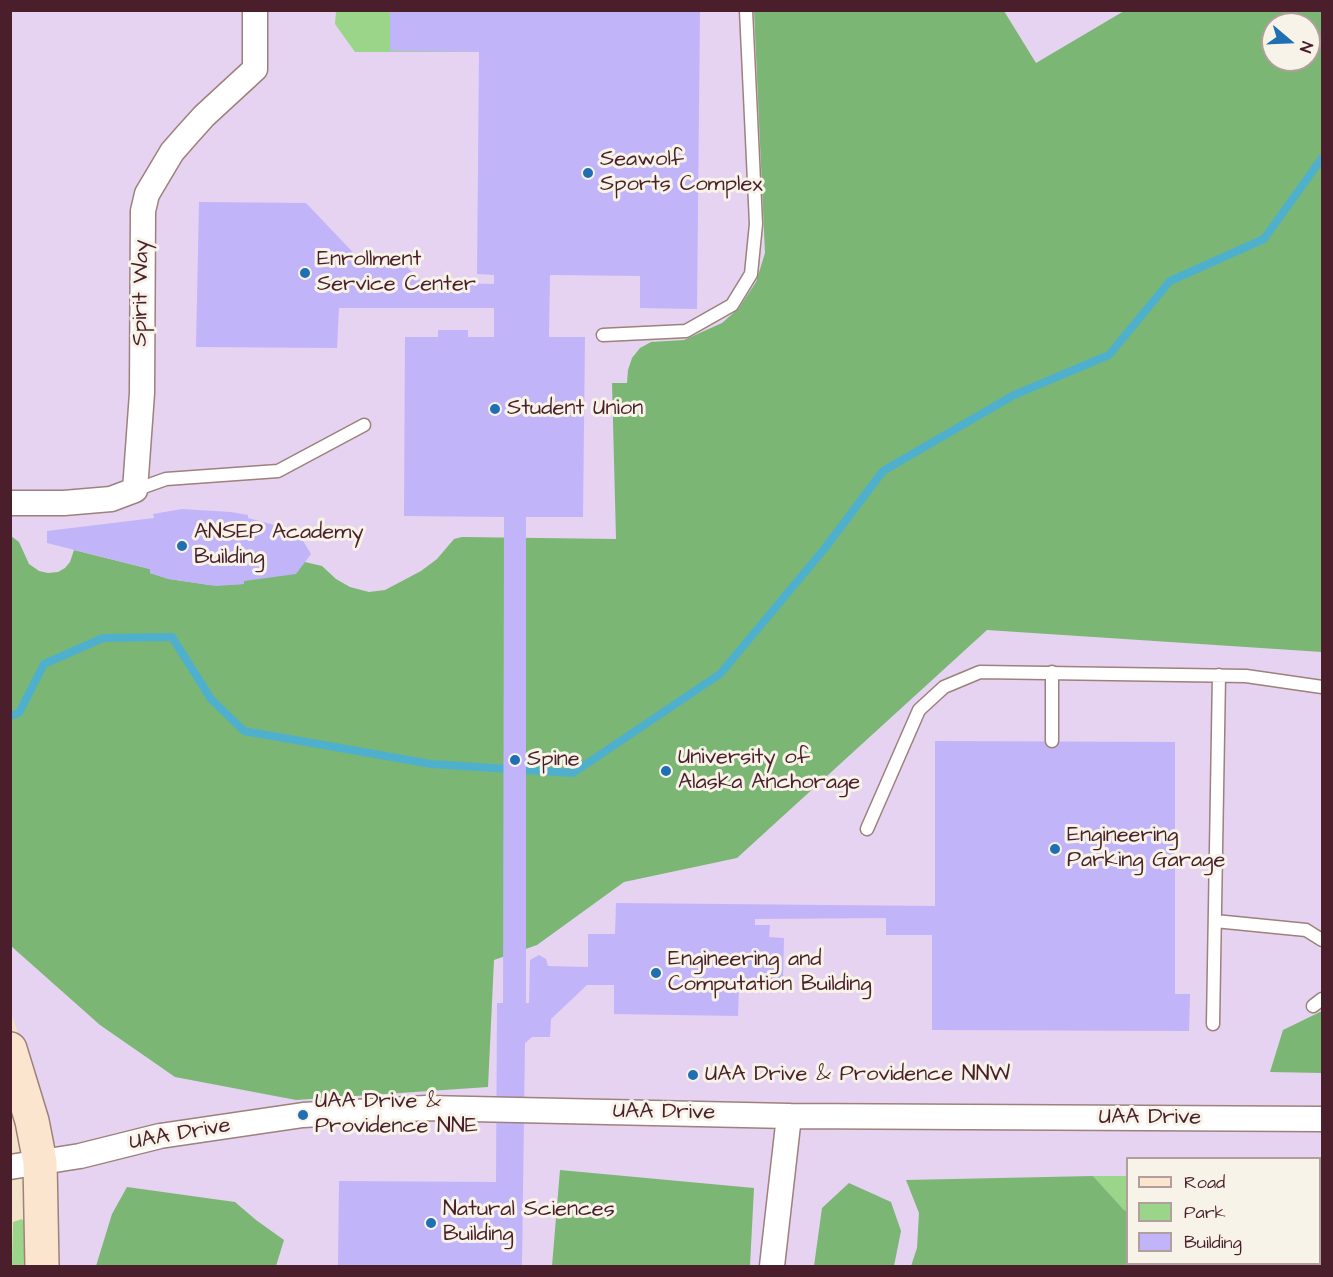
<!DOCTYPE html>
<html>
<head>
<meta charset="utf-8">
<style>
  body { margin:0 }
  #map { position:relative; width:1333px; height:1277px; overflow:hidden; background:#f3e3ca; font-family:"Architects Daughter",sans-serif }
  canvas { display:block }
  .frame { position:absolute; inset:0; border:12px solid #4a1f2b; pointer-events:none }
  .legend { position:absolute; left:1126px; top:1157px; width:195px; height:108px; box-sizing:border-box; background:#f7f3e8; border:2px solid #b29e9c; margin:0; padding:8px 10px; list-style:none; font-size:18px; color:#4a1f2b }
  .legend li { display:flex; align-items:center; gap:12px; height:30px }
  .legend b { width:30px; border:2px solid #b29e9c }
  .north { position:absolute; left:1261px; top:12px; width:60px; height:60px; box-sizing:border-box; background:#f7f3e8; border:2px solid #b29e9c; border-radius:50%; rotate:109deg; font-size:16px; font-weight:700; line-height:24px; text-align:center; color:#4a1f2b }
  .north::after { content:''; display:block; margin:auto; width:21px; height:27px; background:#1f6fb2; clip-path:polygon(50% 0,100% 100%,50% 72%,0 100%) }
</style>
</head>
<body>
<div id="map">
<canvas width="1333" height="1277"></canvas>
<div class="frame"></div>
<ul class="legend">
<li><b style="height:8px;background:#fbe5cf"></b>Road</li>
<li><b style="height:16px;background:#9bd589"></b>Park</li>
<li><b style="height:16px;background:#c2b4f9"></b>Building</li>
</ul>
<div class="north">N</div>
</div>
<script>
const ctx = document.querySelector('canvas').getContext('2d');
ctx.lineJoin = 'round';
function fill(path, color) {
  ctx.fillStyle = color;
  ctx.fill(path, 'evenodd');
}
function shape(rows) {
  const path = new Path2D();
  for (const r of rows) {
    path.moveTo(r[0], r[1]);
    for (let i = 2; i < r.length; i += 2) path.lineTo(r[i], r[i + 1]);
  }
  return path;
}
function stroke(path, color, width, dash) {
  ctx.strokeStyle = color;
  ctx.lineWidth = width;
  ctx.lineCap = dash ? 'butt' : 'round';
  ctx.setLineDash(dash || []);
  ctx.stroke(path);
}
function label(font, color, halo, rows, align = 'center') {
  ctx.font = font + ' "Architects Daughter",sans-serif';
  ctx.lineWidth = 6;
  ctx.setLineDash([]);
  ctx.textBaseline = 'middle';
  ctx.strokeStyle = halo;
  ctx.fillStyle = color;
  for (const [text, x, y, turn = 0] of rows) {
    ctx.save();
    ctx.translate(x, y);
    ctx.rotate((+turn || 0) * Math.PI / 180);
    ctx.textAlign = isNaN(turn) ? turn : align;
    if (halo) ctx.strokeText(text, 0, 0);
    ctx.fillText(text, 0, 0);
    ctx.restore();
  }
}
fill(shape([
  [10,11,1304,11,1273,24,1273,60,1322,532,1322,1266,59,1266,55,1211,23,1048,10,1009],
  [1128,1158,1320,1158,1320,1264,1128,1264]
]), '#e5d3f1');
fill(shape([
  [336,11,510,11,510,52,355,52,335,24],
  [1093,1176,1127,1176,1127,1211,1124,1210],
  [22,1219,27,1225,27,1266,12,1266,13,1222]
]), '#9bd589');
fill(shape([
  [754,11,1004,11,1036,63,1124,11,1322,11,1322,652,987,630,737,858,624,882,537,945,494,960,488,1087,296,1100,175,1077,100,1025,11,946,11,536,19,542,29,564,39,571,48,573,58,572,65,568,70,562,74,550,150,569,150,573,170,579,210,585,244,584,244,581,305,562,322,566,336,579,350,587,369,592,385,590,421,571,437,559,454,539,462,537,616,539,612,383,627,383,628,370,632,358,640,348,651,342,684,340,722,323,739,308,756,282,765,253],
  [1273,24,1309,24,1309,60,1273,60],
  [1322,1011,1322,1073,1270,1072,1283,1030],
  [560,1170,754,1188,750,1266,552,1266],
  [1093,1176,1124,1210,1127,1211,1128,1264,1221,1264,1225,1266,911,1266,917,1248,919,1213,906,1180],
  [1320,1179,1322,1180,1322,1266,1226,1266,1228,1264,1320,1264],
  [849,1183,891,1202,901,1231,894,1266,814,1266,822,1208],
  [127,1187,235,1202,256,1220,284,1240,276,1266,96,1266,112,1214]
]), '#7cb675');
stroke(shape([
  [10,716,19,713,44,664,103,638,172,637,211,699,244,731,431,764,573,773,720,674,825,548,883,471,1014,395,1109,355,1170,281,1264,239,1322,158]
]), '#4fb0ce', 8);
fill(shape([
  [390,10,700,10,697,309,640,308,640,276,550,275,549,337,585,337,583,517,526,517,526,1003,529,1003,530,960,539,955,546,959,548,966,588,967,588,934,615,934,616,903,935,906,935,741,1175,742,1175,994,1190,994,1189,1031,932,1030,932,935,886,935,886,918,755,919,755,925,770,925,769,937,784,938,783,980,769,980,769,987,739,987,738,1016,614,1014,614,985,587,985,551,1019,550,1037,532,1037,525,1043,522,1266,338,1266,339,1181,496,1182,497,1003,503,1003,504,517,404,516,405,337,438,337,438,330,468,330,468,337,494,337,494,308,339,308,337,348,196,347,199,202,306,203,364,264,402,262,422,282,494,284,494,275,477,274,479,52,390,51],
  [182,509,231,512,248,515,248,518,297,531,311,554,296,574,244,581,244,584,216,586,168,579,150,573,150,569,47,543,47,531,154,518,153,514]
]), '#c2b4f9');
const lane = shape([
  [603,335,686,331,732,305,751,274,756,224,746,10],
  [135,490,166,479,278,471,364,425],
  [1052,672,1052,741],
  [867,829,919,710,944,687,980,672,1246,676,1322,687],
  [1215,921,1306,930,1322,940],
  [1313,1006,1322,999],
  [1213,1024,1219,675]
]);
const street = shape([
  [10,503,64,503,111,499,135,490,142,393,143,211,147,194,172,152,186,136,204,116,255,69,255,10],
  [10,1167,80,1156,160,1136,303,1115,426,1108,789,1116,1322,1119],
  [772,1266,789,1116]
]);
const secondary = shape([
  [10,1049,32,1121,40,1162,42,1266]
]);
stroke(lane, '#9e817a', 15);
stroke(street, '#9e817a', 27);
stroke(secondary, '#9e817a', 36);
stroke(lane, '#fff', 12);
stroke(street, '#fff', 24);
stroke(secondary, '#fbe5cf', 33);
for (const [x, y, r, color] of [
  [588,173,6,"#1f6fb2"],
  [305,273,6,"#1f6fb2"],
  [495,409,6,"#1f6fb2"],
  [182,546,6,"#1f6fb2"],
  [515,760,6,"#1f6fb2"],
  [666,771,6,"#1f6fb2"],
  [1055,849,6,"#1f6fb2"],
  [656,973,6,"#1f6fb2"],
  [693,1075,6,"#1f6fb2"],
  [303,1115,6,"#1f6fb2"],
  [431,1223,6,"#1f6fb2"]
]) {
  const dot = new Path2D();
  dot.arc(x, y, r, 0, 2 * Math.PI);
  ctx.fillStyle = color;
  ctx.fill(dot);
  stroke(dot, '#f7f3e8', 2);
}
label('22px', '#4a1f2b', '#f7f3e8', [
  ["Seawolf",600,160],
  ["Sports Complex",600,185],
  ["Enrollment",317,260],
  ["Service Center",317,285],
  ["Student Union",507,409],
  ["ANSEP Academy",194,533],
  ["Building",194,558],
  ["University of",678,758],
  ["Alaska Anchorage",678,783],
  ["Spine",527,760],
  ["Engineering",1067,836],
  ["Parking Garage",1067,861],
  ["Engineering and",668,960],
  ["Computation Building",668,985],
  ["UAA Drive & Providence NNW",705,1075],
  ["UAA Drive &",315,1102],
  ["Providence NNE",315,1127],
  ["Natural Sciences",443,1210],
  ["Building",443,1235]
], 'left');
label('22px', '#4a1f2b', '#f7f3e8', [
  ["Spirit Way",142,293,-89],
  ["UAA Drive",664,1113,1],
  ["UAA Drive",1150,1118],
  ["UAA Drive",180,1135,-10]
]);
</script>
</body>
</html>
